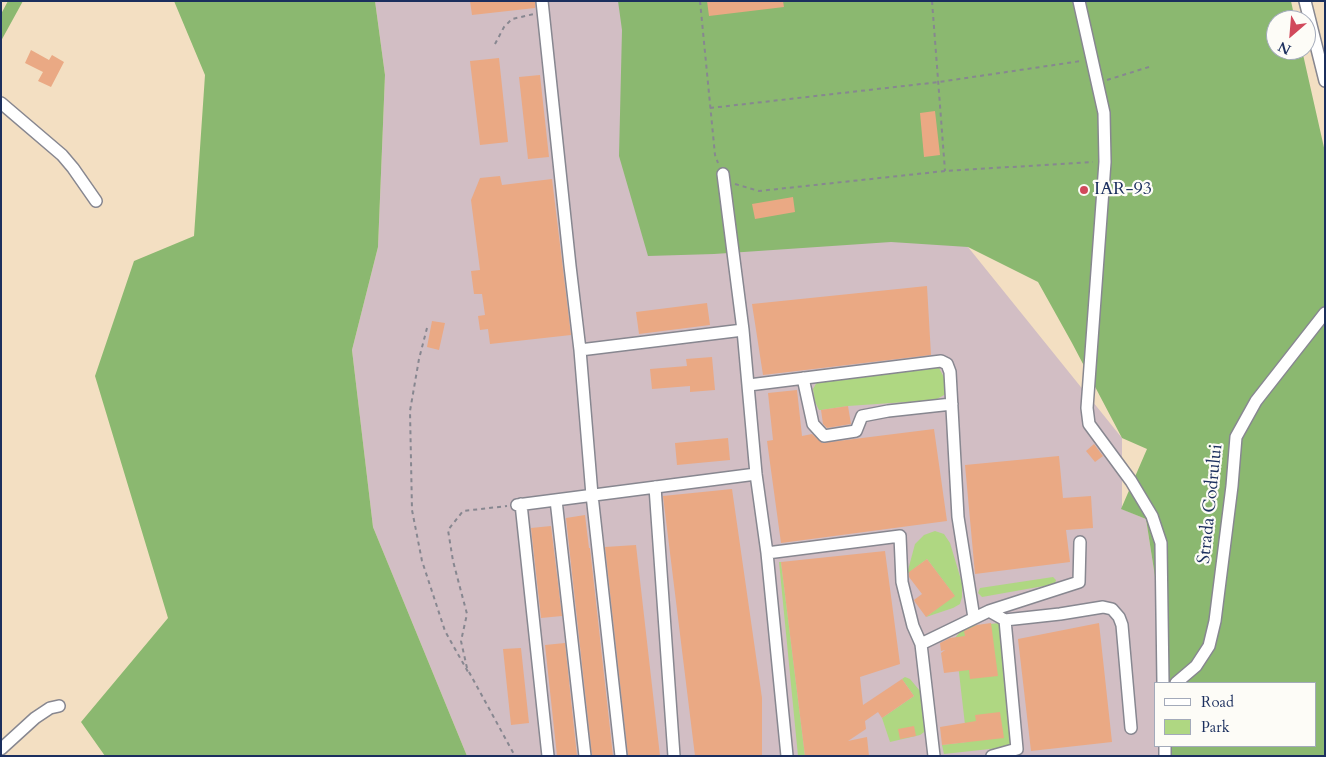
<!DOCTYPE html>
<html>
<head>
<meta charset="utf-8">
<style>
  body { margin:0 }
  #map { position:relative; width:1326px; height:757px; overflow:hidden; background:#f3dfc2; font-family:Cardo,serif }
  canvas { display:block }
  .frame { position:absolute; inset:0; border:2px solid #1b2f5e; pointer-events:none }
  .legend { position:absolute; left:1154px; top:682px; width:162px; height:65px; box-sizing:border-box; background:#fdfcf7; border:1px solid #a3aaba; margin:0; padding:6px 9px; list-style:none; font-size:15px; color:#1b2f5e }
  .legend li { display:flex; align-items:center; gap:10px; height:25px }
  .legend b { width:25px; border:1px solid #a3aaba }
  .north { position:absolute; left:1266px; top:10px; width:50px; height:50px; box-sizing:border-box; background:#fdfcf7; border:1px solid #a3aaba; border-radius:50%; rotate:207deg; font-size:14px; font-weight:700; line-height:20px; text-align:center; color:#1b2f5e }
  .north::after { content:''; display:block; margin:auto; width:18px; height:22px; background:#d1495b; clip-path:polygon(50% 0,100% 100%,50% 72%,0 100%) }
</style>
</head>
<body>
<div id="map">
<canvas width="1326" height="757"></canvas>
<div class="frame"></div>
<ul class="legend">
<li><b style="height:6px;background:#fff"></b>Road</li>
<li><b style="height:14px;background:#afd782"></b>Park</li>
</ul>
<div class="north">N</div>
</div>
<script>
const ctx = document.querySelector('canvas').getContext('2d');
ctx.lineJoin = 'round';
function fill(path, color) {
  ctx.fillStyle = color;
  ctx.fill(path, 'evenodd');
}
function shape(rows) {
  const path = new Path2D();
  for (const r of rows) {
    path.moveTo(r[0], r[1]);
    for (let i = 2; i < r.length; i += 2) path.lineTo(r[i], r[i + 1]);
  }
  return path;
}
function stroke(path, color, width, dash) {
  ctx.strokeStyle = color;
  ctx.lineWidth = width;
  ctx.lineCap = dash ? 'butt' : 'round';
  ctx.setLineDash(dash || []);
  ctx.stroke(path);
}
function label(font, color, halo, rows, align = 'center') {
  ctx.font = font + ' Cardo,serif';
  ctx.lineWidth = 4.5;
  ctx.setLineDash([]);
  ctx.textBaseline = 'middle';
  ctx.strokeStyle = halo;
  ctx.fillStyle = color;
  for (const [text, x, y, turn = 0] of rows) {
    ctx.save();
    ctx.translate(x, y);
    ctx.rotate((+turn || 0) * Math.PI / 180);
    ctx.textAlign = isNaN(turn) ? turn : align;
    if (halo) ctx.strokeText(text, 0, 0);
    ctx.fillText(text, 0, 0);
    ctx.restore();
  }
}
fill(shape([
  [375,1,618,1,968,247,1122,438,1122,509,1146,519,1165,641,1167,683,1155,683,1155,746,1169,746,1169,756,467,756,373,527,352,350,378,247,385,75]
]), '#d2bec4');
fill(shape([
  [935,367,939,368,946,381,946,394,935,400,848,406,821,410,819,410,815,402,813,389,817,382],
  [935,531,944,534,950,543,962,583,962,597,960,604,953,608,926,617,954,595,927,559,907,574,915,544,924,535],
  [779,562,781,562,805,756,798,756],
  [1053,577,1056,580,1055,584,982,597,978,593,980,588],
  [999,623,1013,741,1008,747,944,754,942,745,967,742,955,638,964,627],
  [905,677,910,679,920,691,927,730,920,735,890,742,882,718,914,696,902,679]
]), '#afd782');
fill(shape([
  [8,1,23,1,1,41,1,14],
  [174,1,375,1,385,75,378,247,352,350,373,527,467,756,105,756,81,722,168,618,95,376,134,261,194,236,205,75],
  [618,1,1291,1,1295,20,1276,20,1276,50,1302,50,1325,152,1325,756,1169,756,1169,746,1315,746,1315,683,1167,683,1165,641,1146,519,1121,509,1147,449,1122,438,1072,343,1038,282,968,247,891,242,714,254,648,256,619,156,622,30]
]), '#8bb870');
fill(shape([
  [470,1,535,1,535,8,472,15],
  [707,1,783,1,784,7,709,16],
  [31,50,49,60,52,55,64,62,51,87,38,81,43,72,25,63],
  [499,58,508,142,480,145,470,61],
  [540,75,549,157,528,159,519,77],
  [935,111,940,155,924,157,920,113],
  [500,176,502,185,552,179,571,335,490,344,488,329,480,330,478,316,485,315,482,294,474,294,471,271,480,270,471,200,480,178],
  [793,197,795,212,755,219,752,204],
  [927,286,931,355,763,375,752,304],
  [707,303,710,325,639,334,636,312],
  [432,321,445,323,439,350,427,347],
  [712,357,715,390,690,392,690,386,652,389,650,369,687,366,686,359],
  [797,390,802,436,812,434,822,443,934,429,947,521,781,543,767,441,773,440,768,393],
  [848,406,851,424,827,428,823,424,821,410],
  [728,438,730,460,677,465,675,443],
  [1094,444,1103,456,1095,462,1086,451],
  [1059,456,1063,498,1091,496,1093,528,1066,530,1070,562,975,574,965,465],
  [732,489,762,698,762,756,695,756,663,496],
  [585,515,589,548,590,548,613,756,592,756,566,518],
  [551,526,562,616,541,618,531,528],
  [636,545,660,756,628,756,605,547],
  [885,551,900,664,860,677,863,705,902,679,914,696,882,718,878,712,865,721,866,729,848,741,867,737,869,756,805,756,781,562],
  [927,559,955,596,926,617,915,602,914,600,922,594,909,577,909,572],
  [991,623,998,676,970,679,969,670,944,673,941,653,945,650,941,651,940,643,950,638,965,636,964,631,977,625],
  [1099,623,1112,742,1031,751,1018,639],
  [565,643,577,756,557,756,545,645],
  [521,648,529,723,511,725,503,649],
  [1000,712,1004,738,942,745,940,727,976,721,975,715],
  [914,726,916,736,900,739,898,729]
]), '#eaa984');
const minor = shape([
  [542,1,570,266,580,350,743,330],
  [1079,1,1104,113,1105,162,1087,408,1089,424,1131,481,1152,516,1161,543,1163,683],
  [1305,1,1325,81],
  [1,103,62,155,73,168,96,201],
  [723,174,743,330,756,474,767,553,787,756],
  [580,350,592,495,621,756],
  [803,378,813,424,824,436,856,431,862,416,888,411,952,404],
  [749,385,941,361,947,364,950,372,958,517,974,618],
  [655,487,674,756],
  [556,500,585,756],
  [521,504,548,756],
  [517,505,756,474],
  [767,553,900,536,902,582,913,626,921,644,934,756],
  [989,611,1005,620,1060,614,1103,607,1112,609,1119,617,1122,625,1131,728],
  [921,644,989,611,1079,582,1080,542],
  [1176,683,1196,666,1209,646,1215,621,1232,486,1236,437,1256,401,1325,313],
  [1165,746,1165,756],
  [1,749,35,718,50,708,59,706],
  [992,756,1017,749,1005,620]
]);
stroke(minor, '#878790', 14);
stroke(shape([
  [700,1,715,155,718,163],
  [932,1,945,171],
  [495,44,504,27,512,19,534,14],
  [1107,80,1152,66],
  [710,108,939,82,1081,61],
  [735,184,759,191,945,171,1093,162],
  [427,328,419,359,410,411,412,510,422,561,445,631,468,672],
  [467,668,461,641,467,614,453,561,448,530,463,511,507,506],
  [469,672,515,756]
]), '#878790', 2, [4, 4]);
stroke(minor, '#fff', 11);
for (const [x, y, r, color] of [
  [1084,190,5,"#d1495b"]
]) {
  const dot = new Path2D();
  dot.arc(x, y, r, 0, 2 * Math.PI);
  ctx.fillStyle = color;
  ctx.fill(dot);
  stroke(dot, '#fdfcf7', 2);
}
label('18px', '#1b2f5e', '#fdfcf7', [
  ["IAR-93",1094,190]
], 'left');
label('18px', '#1b2f5e', '#fdfcf7', [
  ["Strada Codrului",1211,504,-84]
]);
</script>
</body>
</html>
